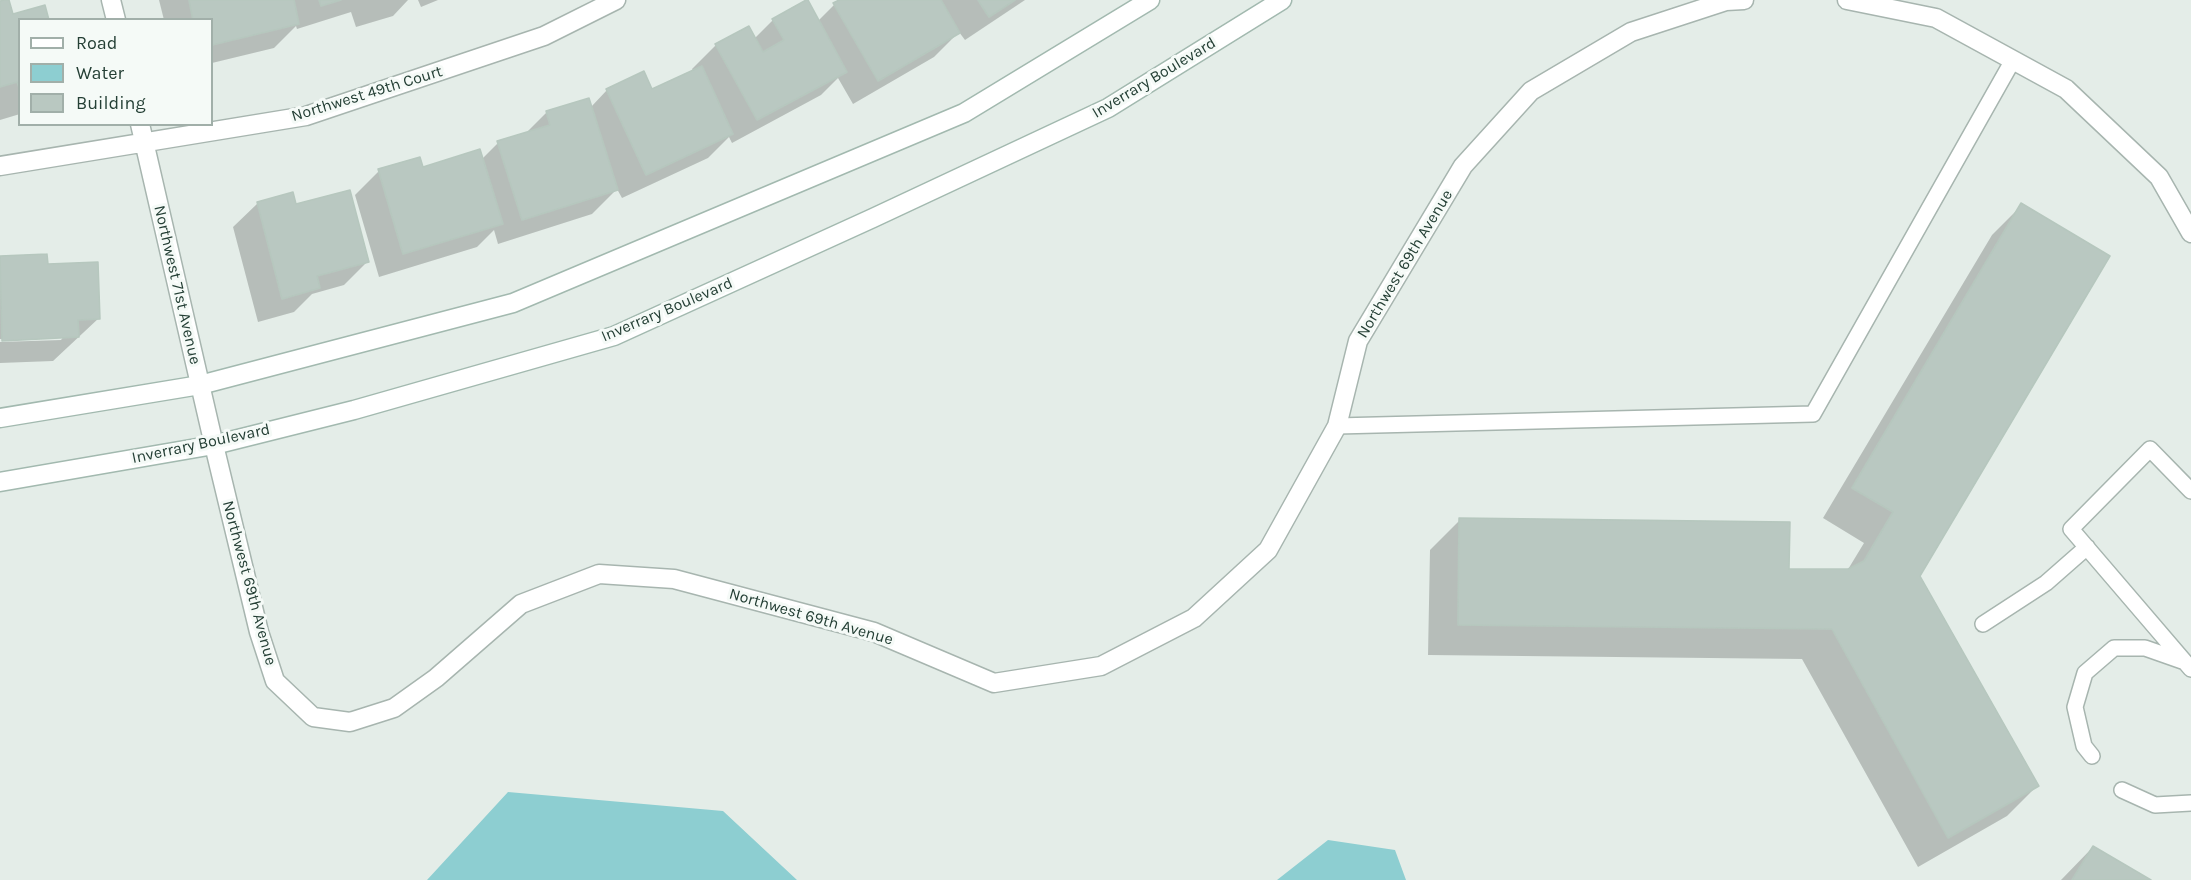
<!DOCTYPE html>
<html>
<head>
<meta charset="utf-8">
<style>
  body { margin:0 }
  #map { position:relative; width:2191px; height:880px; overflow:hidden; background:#e4ede8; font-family:Karla,sans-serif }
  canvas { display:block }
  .legend { position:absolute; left:18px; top:18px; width:195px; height:108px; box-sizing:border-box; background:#f5faf7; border:2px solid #a1afa9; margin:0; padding:8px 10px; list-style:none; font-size:18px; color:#243f35 }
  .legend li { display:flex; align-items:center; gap:12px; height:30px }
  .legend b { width:30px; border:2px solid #a1afa9 }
</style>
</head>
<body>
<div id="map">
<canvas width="2191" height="880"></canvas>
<ul class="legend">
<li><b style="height:8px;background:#fff"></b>Road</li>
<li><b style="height:16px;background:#8dced1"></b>Water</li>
<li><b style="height:16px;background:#b9c8c1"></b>Building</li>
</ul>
</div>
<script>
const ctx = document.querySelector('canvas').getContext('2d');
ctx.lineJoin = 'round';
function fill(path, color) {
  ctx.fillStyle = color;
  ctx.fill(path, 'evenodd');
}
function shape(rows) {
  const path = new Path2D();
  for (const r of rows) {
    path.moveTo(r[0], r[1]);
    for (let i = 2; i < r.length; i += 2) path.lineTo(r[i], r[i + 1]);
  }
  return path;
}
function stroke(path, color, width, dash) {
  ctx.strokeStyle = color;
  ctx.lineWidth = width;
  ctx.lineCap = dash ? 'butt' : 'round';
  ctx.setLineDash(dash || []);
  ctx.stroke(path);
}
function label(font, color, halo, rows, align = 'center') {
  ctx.font = font + ' Karla,sans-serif';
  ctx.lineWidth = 6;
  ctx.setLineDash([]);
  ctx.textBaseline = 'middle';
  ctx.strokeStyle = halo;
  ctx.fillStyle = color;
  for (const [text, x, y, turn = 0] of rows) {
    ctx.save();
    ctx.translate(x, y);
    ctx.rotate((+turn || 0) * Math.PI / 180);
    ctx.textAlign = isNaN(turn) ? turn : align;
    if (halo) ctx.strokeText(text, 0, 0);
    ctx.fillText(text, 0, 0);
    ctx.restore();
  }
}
fill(shape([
  [508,792,723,811,797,880,427,880],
  [1328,840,1395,850,1406,880,1277,880]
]), '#8dced1');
fill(shape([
  [159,0,408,0,393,16,356,27,351,12,297,29,296,26,274,48,212,63,212,20,164,20],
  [418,0,438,0,421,7],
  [842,0,1025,0,965,40,959,32,934,57,853,104,838,78,821,95,732,143,729,137,708,158,622,198,617,189,592,214,498,244,494,230,477,247,379,277,355,195,379,171,422,169,482,159,498,143,525,134,547,112,591,107,607,90,652,91,693,71,692,69,716,45,754,39,773,20,818,21,834,5],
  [0,3,12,16,20,20,20,114,0,120],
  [258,203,295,205,368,261,344,285,312,294,294,312,258,322,233,227],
  [2022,205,1918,576,2037,786,2007,816,1918,867,1802,659,1428,655,1430,550,1460,520,1788,570,1847,571,1864,543,1823,518,1992,235],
  [46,256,46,265,99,318,53,361,0,363,0,342,61,340,64,336,0,339,0,257],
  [2093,847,2148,880,2061,880]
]), '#0003');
const building = shape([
  [4,0,9,0,13,14,45,5,49,20,20,20,20,90,17,82,0,87,0,1,4,0],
  [189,0,294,0,299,24,212,45,212,20,193,20,189,0],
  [319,0,341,0,321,6,319,0],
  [806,0,808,0,847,72,757,120,715,44,749,26,763,52,784,40,772,19,806,0],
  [839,0,941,0,960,33,878,81,833,3,839,0],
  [978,0,1015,0,989,17,978,0],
  [702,66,733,134,646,175,606,89,644,71,652,89,702,66],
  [589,98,618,190,522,220,497,141,550,125,546,111,589,98],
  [480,149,503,224,403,254,378,169,420,157,423,167,480,149],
  [350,190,369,262,317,276,320,288,282,299,257,202,293,192,296,204,350,190],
  [2021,203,2110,256,1920,576,2039,786,1948,838,1832,629,1458,625,1459,518,1790,522,1789,569,1848,569,1864,561,1893,512,1852,488,2021,203],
  [47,254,48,264,98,262,100,319,78,320,79,337,2,341,0,256,47,254],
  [2093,846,2151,880,2072,880,2093,846]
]);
fill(building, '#b9c8c1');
stroke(building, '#b6c7be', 1.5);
const lane = shape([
  [1337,426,1813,414,2013,60],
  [2191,491,2150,449,2071,529,2191,669],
  [1983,624,2046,583,2087,547],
  [2092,756,2084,746,2075,707,2085,673,2114,648,2145,648,2182,661],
  [2122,790,2155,805,2191,803]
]);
const street = shape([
  [111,0,116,20],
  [1847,0,1936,18,2066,89,2159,177,2191,233],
  [140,124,214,445,259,632,275,681,313,717,350,722,394,708,436,678,521,604,599,574,674,579,874,632,994,683,1101,666,1194,618,1268,550,1337,426,1358,341,1463,166,1531,91,1631,32,1726,1,1744,0],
  [0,166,306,116,544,36,616,0]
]);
const secondary = shape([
  [0,418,200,385,513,303,964,113,1150,0],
  [0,482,214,445,354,410,614,336,873,218,1108,108,1282,0]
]);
stroke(lane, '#a7b5af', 18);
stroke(street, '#a7b5af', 21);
stroke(secondary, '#a2b9af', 21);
stroke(lane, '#fff', 15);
stroke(street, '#fff', 18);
stroke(secondary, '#fff', 18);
label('16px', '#243f35', '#f5faf7', [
  ["Inverrary Boulevard",1154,78,-31],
  ["Northwest 49th Court",367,94,-17],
  ["Northwest 69th Avenue",1405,264,-59],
  ["Northwest 71st Avenue",177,285,77],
  ["Inverrary Boulevard",667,310,-23],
  ["Inverrary Boulevard",201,444,-12],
  ["Northwest 69th Avenue",249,583,75],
  ["Northwest 69th Avenue",811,617,16]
]);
</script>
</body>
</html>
